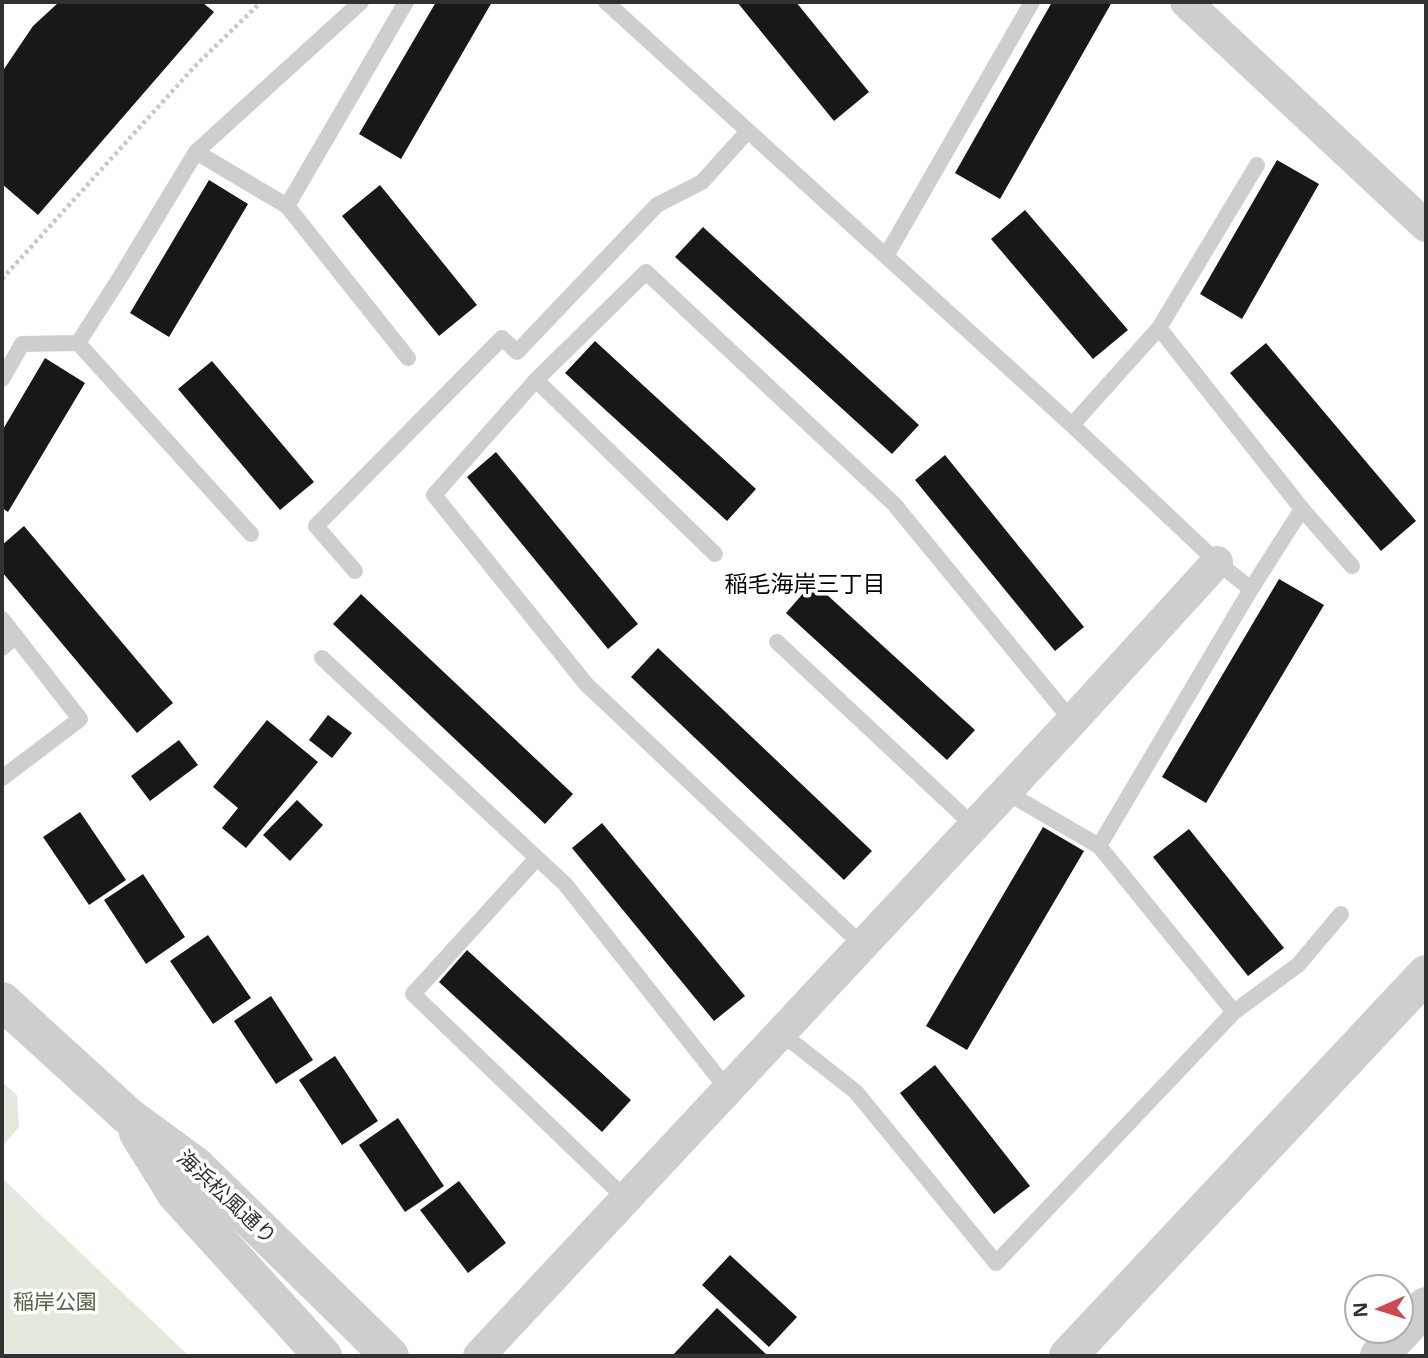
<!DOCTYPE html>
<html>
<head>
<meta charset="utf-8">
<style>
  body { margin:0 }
  #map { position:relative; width:1428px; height:1358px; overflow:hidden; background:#fff; font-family:"Noto Sans",sans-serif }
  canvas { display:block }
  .frame { position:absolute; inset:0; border:4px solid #313131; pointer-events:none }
  .north { position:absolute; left:1344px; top:1274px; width:70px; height:70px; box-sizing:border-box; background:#fff; border:2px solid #adadad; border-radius:50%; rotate:267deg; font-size:19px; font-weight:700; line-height:28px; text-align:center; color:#313131 }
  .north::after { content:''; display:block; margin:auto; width:24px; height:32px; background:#d14950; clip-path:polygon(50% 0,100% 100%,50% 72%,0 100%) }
</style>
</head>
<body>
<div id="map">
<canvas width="1428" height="1358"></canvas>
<div class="frame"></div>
<div class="north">N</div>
</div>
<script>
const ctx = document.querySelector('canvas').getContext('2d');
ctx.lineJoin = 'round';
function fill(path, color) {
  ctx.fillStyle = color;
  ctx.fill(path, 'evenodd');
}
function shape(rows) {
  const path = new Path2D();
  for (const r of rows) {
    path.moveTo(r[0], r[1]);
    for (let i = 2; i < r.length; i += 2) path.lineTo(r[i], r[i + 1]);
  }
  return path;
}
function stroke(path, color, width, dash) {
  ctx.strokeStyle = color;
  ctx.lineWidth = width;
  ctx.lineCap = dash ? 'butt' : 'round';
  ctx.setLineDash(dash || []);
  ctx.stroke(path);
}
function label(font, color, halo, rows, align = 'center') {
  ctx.font = font + ' "Noto Sans","Noto Sans JP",sans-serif';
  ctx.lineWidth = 7;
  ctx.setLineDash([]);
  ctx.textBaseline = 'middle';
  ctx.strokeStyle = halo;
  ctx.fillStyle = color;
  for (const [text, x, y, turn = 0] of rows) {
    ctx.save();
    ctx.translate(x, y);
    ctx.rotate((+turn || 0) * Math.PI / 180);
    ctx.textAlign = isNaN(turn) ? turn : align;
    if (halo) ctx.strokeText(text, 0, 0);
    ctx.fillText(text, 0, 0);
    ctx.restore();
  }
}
fill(shape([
  [2,1082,17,1095,19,1127,2,1147],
  [2,1178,189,1356,2,1356]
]), '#e3e9dd');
fill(shape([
  [59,2,202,2,214,12,38,215,2,184,2,72,33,26],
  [436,2,492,2,401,159,359,134],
  [737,2,796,2,869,92,834,121],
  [1052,2,1112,2,1000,199,955,173],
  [1277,160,1319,184,1242,319,1200,294],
  [209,180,248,204,169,337,130,313],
  [380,185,477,305,439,336,342,216],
  [1025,210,1128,330,1093,359,991,239],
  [703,227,919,425,892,454,675,257],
  [595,341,756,489,727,521,565,373],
  [1266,343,1416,521,1381,551,1230,373],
  [45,358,85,383,8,512,2,508,2,431],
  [212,361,314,482,280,510,178,389],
  [496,452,638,624,608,649,467,477],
  [945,455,1084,627,1055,651,915,480],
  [24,526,173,703,137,733,2,572,2,545],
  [1279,579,1324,605,1206,803,1162,777],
  [813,582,975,730,947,760,786,613],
  [361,594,573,794,545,824,333,624],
  [658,648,872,851,844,880,631,677],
  [328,715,352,733,332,758,309,740],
  [267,720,318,762,246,848,222,828,238,808,213,787],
  [179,740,198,765,150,801,131,776],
  [297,800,323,825,290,861,263,835],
  [80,812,126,880,89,905,43,837],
  [602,823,745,996,714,1021,572,848],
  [1043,827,1084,851,967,1050,926,1026],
  [1189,829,1284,948,1248,976,1153,857],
  [143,874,185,937,146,964,104,900],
  [208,935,251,998,213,1024,170,961],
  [467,950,631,1100,602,1132,439,982],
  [271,996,313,1060,276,1084,234,1021],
  [335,1056,378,1121,342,1145,299,1080],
  [935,1065,1030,1186,994,1214,900,1093],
  [398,1118,444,1186,405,1212,359,1145],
  [459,1181,506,1243,468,1273,420,1210],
  [730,1255,797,1317,769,1347,702,1285],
  [717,1308,768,1356,672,1356]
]), '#181818');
stroke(shape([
  [2,279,197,64,261,2]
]), '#c8c8c8', 4.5, [3.5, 3.5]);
stroke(shape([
  [606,2,1072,425,1217,562,1251,589],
  [196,152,287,206,408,358],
  [287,206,406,2],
  [886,256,1032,2],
  [1159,328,1302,509,1352,566],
  [78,343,251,534],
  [2,379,22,344,78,343,121,276,196,152,361,2],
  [536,380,715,554],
  [1072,425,1159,328,1257,165],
  [355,571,316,526,502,338,517,352,657,205,702,182,748,131],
  [2,619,80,719,2,778],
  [777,642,974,826],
  [2,648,16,636],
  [322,658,565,884,728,1090],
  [1006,792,1099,846,1234,1012],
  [1099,846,1251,589,1302,509],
  [537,858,413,994,626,1199],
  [863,946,586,684,434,495,536,380,646,272,894,504,1072,721],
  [781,1033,856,1092,996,1263,1234,1012,1298,965,1341,914]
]), '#cecece', 16);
stroke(shape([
  [1186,2,1426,226],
  [479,1356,1072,721,1217,562]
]), '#cecece', 32);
stroke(shape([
  [2,1001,128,1116,196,1166,390,1356],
  [138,1133,176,1194,323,1356],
  [1068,1356,1426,974],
  [1379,1356,1426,1306]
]), '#cecece', 38);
label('21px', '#313131', '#fff', [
  ["海浜松風通り",226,1198,43]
]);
label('21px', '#536743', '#fff', [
  ["稲岸公園",55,1303]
]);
label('23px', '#000', '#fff', [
  ["稲毛海岸三丁目",805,585]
]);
</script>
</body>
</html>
